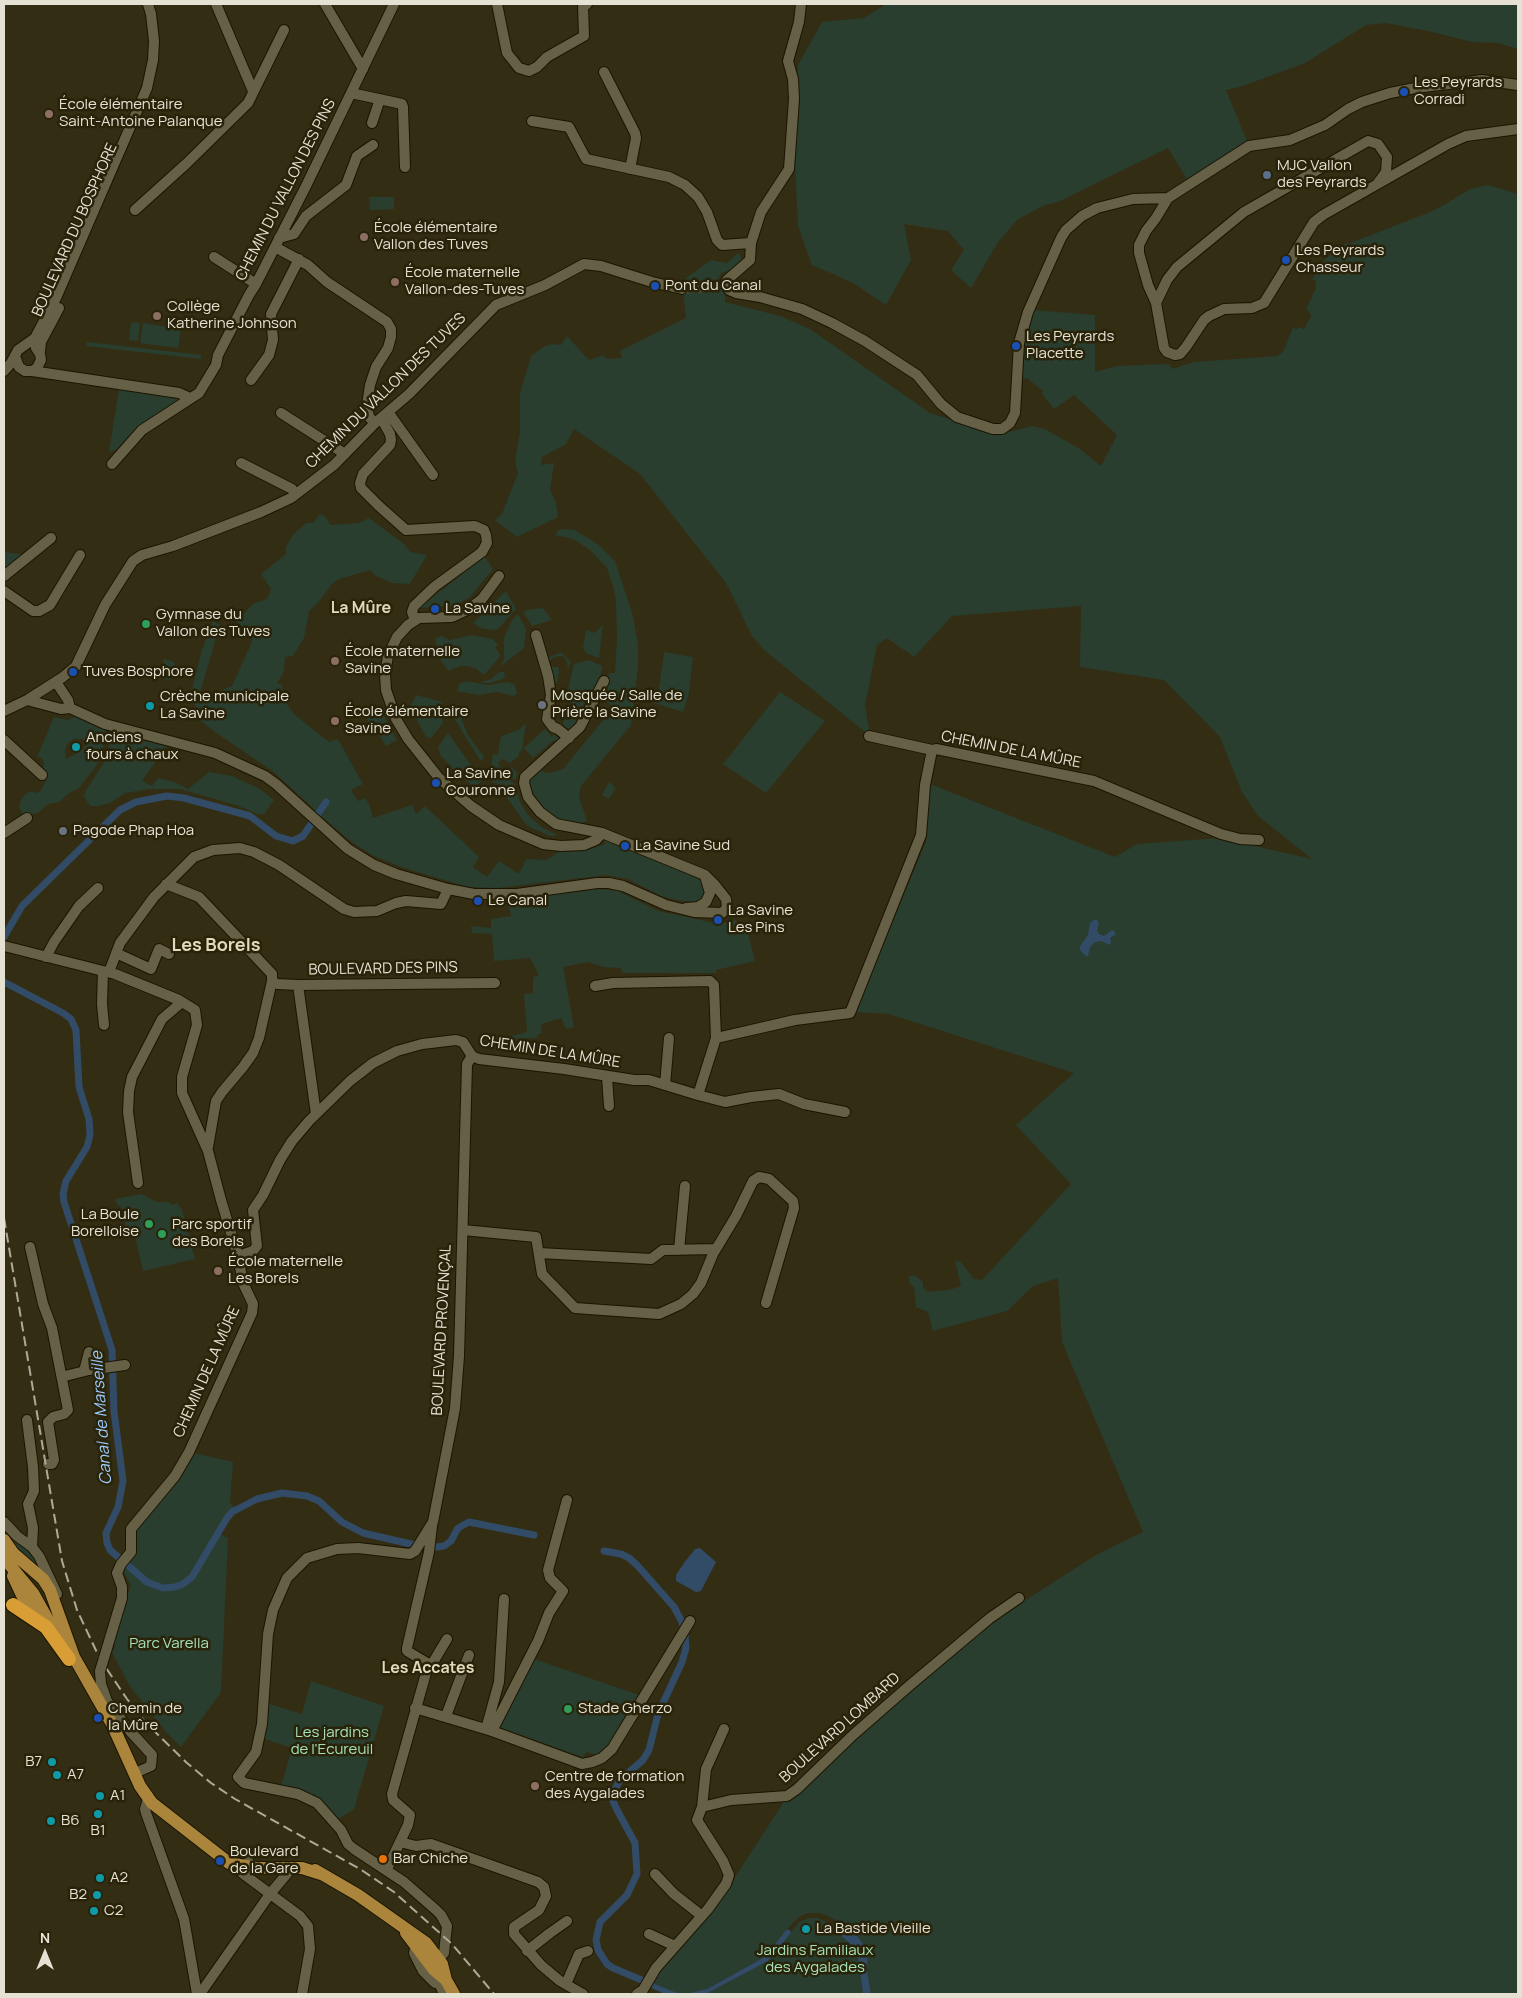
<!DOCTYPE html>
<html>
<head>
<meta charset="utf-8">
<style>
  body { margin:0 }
  #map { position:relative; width:1522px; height:1998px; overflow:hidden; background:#332d14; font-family:Manrope,sans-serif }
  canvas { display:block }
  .frame { position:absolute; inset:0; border:5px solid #e5e2d3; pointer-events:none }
  .north { position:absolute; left:20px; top:1928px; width:50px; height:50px; -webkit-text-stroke:4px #29230a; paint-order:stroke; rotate:0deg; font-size:14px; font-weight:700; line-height:20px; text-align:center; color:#e5e2d3 }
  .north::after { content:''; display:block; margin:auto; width:18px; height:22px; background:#e5e2d3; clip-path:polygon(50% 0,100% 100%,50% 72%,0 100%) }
</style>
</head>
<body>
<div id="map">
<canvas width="1522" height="1998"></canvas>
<div class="frame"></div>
<div class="north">N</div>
</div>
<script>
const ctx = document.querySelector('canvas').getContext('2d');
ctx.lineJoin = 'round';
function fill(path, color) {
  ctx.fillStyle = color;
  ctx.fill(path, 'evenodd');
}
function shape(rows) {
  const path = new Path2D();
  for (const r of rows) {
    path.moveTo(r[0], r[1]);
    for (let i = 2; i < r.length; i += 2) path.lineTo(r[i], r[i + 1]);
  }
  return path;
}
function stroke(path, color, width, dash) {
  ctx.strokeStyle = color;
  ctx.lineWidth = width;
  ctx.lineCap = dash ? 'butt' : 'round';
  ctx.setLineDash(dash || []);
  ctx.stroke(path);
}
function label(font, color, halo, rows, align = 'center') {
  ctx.font = font + ' Manrope,sans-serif';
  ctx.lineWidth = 5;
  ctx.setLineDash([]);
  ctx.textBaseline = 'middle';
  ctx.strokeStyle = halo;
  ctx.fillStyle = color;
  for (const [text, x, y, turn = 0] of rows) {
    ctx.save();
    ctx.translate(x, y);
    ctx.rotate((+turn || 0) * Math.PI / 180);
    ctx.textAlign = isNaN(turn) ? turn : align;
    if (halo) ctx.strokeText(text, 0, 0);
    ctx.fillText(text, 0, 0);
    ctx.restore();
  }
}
fill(shape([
  [886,4,1518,4,1518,49,1498,43,1472,42,1428,31,1386,23,1366,25,1305,63,1240,87,1226,90,1248,143,1188,181,1168,148,1058,202,1045,205,1018,219,998,242,971,288,951,270,964,250,948,231,904,224,911,260,886,305,853,283,812,265,798,226,795,165,798,65,822,22,864,18],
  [1488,185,1518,194,1518,1994,871,1994,867,1971,868,1956,857,1936,836,1920,820,1913,807,1913,798,1918,787,1929,768,1953,761,1959,707,1989,685,1994,675,1992,650,1982,721,1899,785,1800,792,1798,892,1707,990,1623,1096,1555,1143,1532,1062,1342,1058,1278,1033,1286,1007,1311,933,1331,928,1312,916,1307,914,1287,909,1282,909,1276,914,1275,923,1282,923,1287,927,1292,949,1290,961,1286,955,1260,961,1262,974,1279,982,1280,1071,1184,1016,1125,1074,1073,889,1014,855,1012,926,842,930,784,1115,857,1137,844,1219,838,1312,859,1258,816,1242,792,1220,737,1164,680,1080,667,1081,606,952,616,914,657,887,638,877,645,865,705,870,734,865,732,764,650,752,636,726,583,640,474,574,429,566,444,542,457,541,465,554,463,550,490,556,503,558,517,517,537,495,520,502,514,518,473,515,461,520,432,520,393,531,356,545,346,552,344,561,345,567,336,589,360,604,355,606,359,622,358,620,351,686,318,682,281,711,260,727,263,738,253,743,260,736,269,721,273,718,279,725,292,725,302,780,316,810,329,930,413,994,434,1005,433,1032,426,1045,429,1080,449,1101,466,1117,435,1074,395,1054,409,1042,394,1043,391,1028,379,1019,378,1022,339,1032,310,1095,315,1095,372,1117,366,1169,364,1172,369,1194,362,1277,356,1283,352,1293,327,1296,330,1298,327,1304,329,1311,316,1309,311,1306,309,1316,288,1315,280,1312,280,1321,264,1333,252,1346,243,1348,244,1425,214,1437,209,1470,189],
  [369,197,394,197,394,209,370,210],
  [131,322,140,323,138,341,129,340],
  [143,323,181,329,178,348,140,343],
  [87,342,201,355,201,359,86,346],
  [119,389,178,398,179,400,141,426,124,441,122,447,109,452],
  [320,514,325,516,331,525,359,523,369,518,404,544,410,552,427,555,410,584,392,583,376,576,370,570,339,579,332,584,317,604,309,611,304,638,293,656,285,657,284,671,277,684,282,684,283,699,294,714,329,742,338,739,363,784,351,790,358,801,365,798,369,804,373,818,412,805,416,814,425,806,479,857,473,867,487,877,499,861,519,874,526,859,546,860,559,852,588,850,605,844,605,840,609,841,696,876,704,884,705,889,702,898,695,902,676,900,661,896,628,879,606,875,498,888,468,887,404,868,374,856,353,843,321,816,328,804,323,800,316,811,274,772,215,732,192,714,196,708,194,702,186,699,187,693,210,695,232,686,252,642,251,632,236,622,253,604,267,599,271,589,261,574,286,554,286,547,293,535,306,523,313,523],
  [566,529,575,530,599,545,615,561,633,616,638,644,638,668,631,725,581,786,579,797,587,821,578,824,564,822,543,809,531,792,528,782,530,776,540,768,543,772,550,773,563,769,599,725,615,708,605,700,597,703,607,682,609,673,615,673,617,638,616,600,613,586,607,568,590,550,573,539,555,535,559,530],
  [4,552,29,555,4,574],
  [485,557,493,569,470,597,460,603,451,606,419,608,461,575,468,567],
  [506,591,516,609,498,629,493,630,480,628,473,623],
  [543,608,552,620,532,626,523,612,527,610],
  [518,614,526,629,524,648,500,667,504,659,504,637,512,620],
  [213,621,220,625,200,692,192,690,201,653],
  [603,624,599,658,586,653,583,648,586,630,595,633],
  [473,635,493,639,498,645,495,648,500,654,499,658,484,675,475,668,467,666,460,666,449,671,441,661,435,638,442,636,449,640],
  [561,652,571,662,568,669,566,659,562,656,555,657,550,660,550,665,552,667,558,667,559,672,557,683,552,681,553,674,545,659],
  [664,652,693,657,689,693,683,712,654,703,659,688],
  [164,659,175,662,171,679,169,680,160,678,160,675],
  [589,660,602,666,600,679,596,691,591,691,580,711,583,713,577,724,568,732,562,726,564,719,568,720,573,694,567,693,574,664],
  [499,672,504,672,505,678,490,683,479,683,491,679],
  [466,681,488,685,508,682,515,685,517,694,513,696,497,692,478,695,457,691,459,684],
  [780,692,825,721,766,793,723,764],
  [416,695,443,702,441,709,443,723,431,738,426,737,410,707],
  [459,713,468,735,484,757,482,760,480,760,452,715],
  [75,716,105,728,103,747,97,765,78,789,69,793,59,802,48,804,38,813,23,815,19,807,22,798,27,793,32,791,36,793,40,792,46,781,47,771,44,771,43,759,37,757,54,717,69,720],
  [74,739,82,739,88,743,79,752,66,759,65,750,68,743],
  [366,716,384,716,397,740,386,746,373,726,376,723,368,722],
  [526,723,522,750,519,753,519,756,510,763,502,759,498,764,505,773,511,767,518,773,515,780,502,772,490,773,493,754,498,755,500,740,502,736,520,729],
  [545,729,552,737,554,734,560,739,557,743,554,740,533,758,524,748],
  [111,733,166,746,162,753,142,781,152,786,158,778,175,782,188,789,209,772,232,776,260,789,274,800,264,814,258,814,239,806,180,789,150,789,125,793,110,803,99,806,90,806,84,796,86,790,103,764,109,746],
  [448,733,482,781,474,787,454,770,440,755,438,747],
  [499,773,514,783,520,802,528,815,543,828,557,835,550,836,527,826,496,782,493,783,490,779,490,775],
  [609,782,616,788,609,799,602,795],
  [599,889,618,891,658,911,710,922,724,923,735,920,747,929,755,961,716,970,716,973,623,973,621,968,603,967,588,962,563,967,574,1027,566,1029,561,1018,542,1024,541,1034,538,1034,537,1038,501,1039,527,1032,524,994,533,993,533,977,539,975,530,958,494,961,492,934,472,933,471,926,491,928,491,919,511,916,507,900],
  [141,1194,157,1202,169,1202,173,1205,177,1203,182,1210,195,1259,143,1271,134,1231,127,1231,120,1205,118,1206,115,1199],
  [194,1453,233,1462,230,1502,236,1510,227,1518,218,1533,228,1538,221,1692,181,1747,166,1732,129,1685,111,1650,114,1650,115,1646,113,1642,131,1585,120,1567,135,1531],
  [4,1528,34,1555,48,1581,21,1555,6,1535],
  [531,1658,639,1695,608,1748,596,1755,587,1752,582,1757,501,1728,500,1723],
  [311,1681,384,1706,354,1809,337,1820,281,1786,292,1748,262,1738,266,1703,302,1714],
  [809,1918,818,1918,829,1923,857,1950,863,1994,706,1994,768,1961,799,1922]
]), '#293e2f');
fill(shape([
  [1094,920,1097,920,1099,923,1097,930,1099,934,1104,936,1112,930,1115,932,1115,935,1110,938,1111,942,1110,945,1101,941,1095,942,1090,947,1088,956,1086,956,1080,950,1080,946,1088,935,1090,923],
  [700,1548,716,1562,701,1591,696,1592,676,1581,676,1575,684,1563,695,1549],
  [836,1920,857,1936,863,1944,868,1956,867,1971,871,1994,863,1994,857,1950,832,1927],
  [787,1929,791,1931,790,1934,768,1961,706,1994,665,1994,649,1987,650,1982,675,1992,685,1994,707,1989,761,1959,768,1953]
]), '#324b66');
stroke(shape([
  [4,937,22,906,120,810,136,802,167,796,184,798,250,816,276,836,293,841,303,836,326,802],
  [4,982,63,1013,71,1019,76,1030,79,1087,89,1119,90,1135,87,1147,66,1181,63,1194,64,1202,112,1350,114,1411,123,1481,118,1507,106,1533,107,1543,110,1550,147,1582,163,1588,175,1587,183,1584,192,1577,227,1518,232,1512,257,1499,282,1493,307,1496,319,1501,342,1522,363,1533,411,1544,436,1547,444,1546,451,1541,458,1528,469,1522,534,1535],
  [604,1551,621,1554,629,1558,637,1565,674,1607,682,1622,685,1635,686,1648,682,1662,658,1714,649,1750,643,1760,620,1780,614,1791,613,1801,616,1808,635,1843,637,1874,627,1895,600,1922,596,1940,598,1950,607,1964,613,1968,651,1984]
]), '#324b66', 7);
stroke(shape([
  [682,289,718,286]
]), '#4e4831', 10, [10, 5]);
const minor = shape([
  [216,4,253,91],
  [325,4,363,69],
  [497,4,507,53,519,68,529,71,537,67,547,57,584,36,583,6,587,4],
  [604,72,635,133,636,138,630,169],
  [351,93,402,104,403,107,405,167],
  [532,121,569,127,586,159,669,177,685,185,698,197,707,212,717,240,722,245,751,243],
  [372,123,380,99],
  [1168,198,1156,218,1146,231,1139,245,1139,253,1148,285,1156,303,1164,348,1167,352,1175,355,1180,354,1186,347,1204,320,1209,316,1224,309,1252,308,1264,303,1314,222,1323,215,1448,144,1466,136,1518,129],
  [135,210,187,163,248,103,284,30],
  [279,238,294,234,306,216,346,185,357,156,373,145],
  [275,247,308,265,327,282,387,322,391,329,391,337,388,348,376,367,370,385,367,405,369,417,375,423],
  [214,257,256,284],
  [725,285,729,290,736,293,760,297,802,309,832,323,865,341,917,375,941,404,957,417,993,429,1002,429,1010,423,1015,413,1019,343,1028,312,1061,238,1066,230,1082,216,1097,208,1133,199,1168,198,1249,146,1290,140,1325,125,1348,109,1362,102,1390,93,1415,88,1482,80,1518,85],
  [725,285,727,280,750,260,751,243,761,212,789,169,794,99,793,79,788,61,799,22,801,4],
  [1156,303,1167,280,1177,267,1244,212,1368,141,1378,144,1387,157,1386,172,1378,183],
  [40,352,41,342,59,308],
  [15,356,19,367,25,371,32,371,37,368,41,360,40,354,36,348],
  [4,371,11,363,18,350,35,338,56,298,147,88,153,60,154,41,151,14,148,4],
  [32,371,179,393,190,398],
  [251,380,269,355,273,340,271,314,299,259],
  [388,412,433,475],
  [281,413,345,454],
  [381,418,390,434,391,440,390,445,363,474,360,483,361,488,379,506,406,530,475,526,484,530,486,535,487,543,482,552,434,587,414,606,412,612,415,620],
  [241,463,292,489,296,494],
  [112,464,142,430,199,393,216,365,218,355,249,295,256,284,306,186,394,4],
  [4,576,51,538],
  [499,576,482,599,469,609,452,617,419,618,408,625,397,637,388,656,385,674,386,690,396,719,408,739,439,778,471,806,499,825,543,844,561,846,584,845,596,840,602,833],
  [4,591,33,611,39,611,50,605,80,555],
  [536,635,548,676,551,695,547,719,553,727,558,729,569,738],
  [56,682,68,700,70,708],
  [27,700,61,709,70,708],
  [70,708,105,724,215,753,265,776,276,784,348,849,374,865,396,874,448,889,474,894,517,894,597,883,609,883,623,886,666,905,694,912,722,913,727,908,726,899,715,885,705,875,602,833,556,824,540,812,528,797,524,783,525,777,580,727,604,681],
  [4,711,27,700,63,677,76,666,105,605,133,561,142,555,173,546,261,512,291,498,334,465,375,423,409,394,496,305,545,285,584,264,601,266,652,282,682,289],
  [869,736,932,750],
  [4,740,42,775],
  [4,833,27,818],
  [166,884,199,897,272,974,272,981,259,1038,253,1053,243,1067,222,1092,216,1101,208,1147],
  [686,908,698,907,706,902,710,893,705,876],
  [4,946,115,974,179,1000,195,1010,197,1025,182,1077,182,1093,208,1151,221,1200,238,1256,243,1283,253,1304,252,1313,189,1452,175,1476,131,1529,131,1552,121,1564,117,1573,122,1587,122,1598,107,1648],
  [116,953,151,969,159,949,169,954],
  [46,957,54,942,79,906,98,888],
  [103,971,102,1004,104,1025],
  [109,972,120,943,154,897,194,857,213,850,240,848,254,852,279,865,344,909,354,912,377,911,396,903,406,901,441,904,448,889],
  [272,981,277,984,298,985,495,983],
  [298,985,316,1114],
  [595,986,613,983,710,981,714,985,716,1038],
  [607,1077,609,1106],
  [665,1085,669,1038],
  [698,1095,725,1102,751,1097,779,1094,804,1104,845,1112],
  [138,1183,128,1112,129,1091,132,1077,162,1019,182,1002],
  [463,1230,536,1237,542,1274,575,1308,659,1314,681,1304,693,1294,701,1283,713,1254,736,1216,753,1181,759,1177,769,1179,793,1201,794,1208,766,1303],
  [30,1247,43,1304,52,1328,68,1410,64,1414,53,1417,48,1422,54,1460,52,1464,48,1464],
  [679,1250,685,1186],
  [539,1253,651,1259,663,1250,716,1249],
  [238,1256,253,1251,257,1246,253,1210,263,1195,280,1160,292,1141,309,1121,350,1081,373,1063,397,1051,422,1044,456,1040,463,1042,472,1056,479,1059,564,1069,634,1080,649,1080,698,1095,716,1038,795,1020,850,1013,921,835,925,785,932,750,936,749,1094,781,1221,834,1240,839,1259,840],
  [84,1371,89,1352],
  [62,1379,65,1376,89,1370,125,1365],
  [27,1420,33,1467,34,1491,28,1504,33,1528,32,1547],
  [4,1522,17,1536,32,1547,39,1556,57,1594],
  [428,1666,432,1664,447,1639],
  [100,1671,101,1684,107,1701,130,1731,152,1755,151,1766,135,1773],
  [415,1708,492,1731,582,1764,592,1762,602,1758,612,1749,690,1621],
  [446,1716,469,1655],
  [486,1729,499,1682,504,1599],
  [492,1731,538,1641,549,1613,563,1591,550,1578,548,1570,567,1500],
  [148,1799,145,1809,146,1813,184,1919,197,1994],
  [702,1807,706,1769,724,1729],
  [400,1842,416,1846,431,1844,538,1882,544,1887,546,1896,539,1910,514,1927,514,1934,541,1965,560,1981,583,1994],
  [249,1862,242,1866,242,1873,300,1916,308,1926,310,1949,302,1994],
  [387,1869,408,1825,410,1815,393,1800,392,1794,428,1666,427,1663,407,1651,407,1648,429,1552,432,1526],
  [655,1874,674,1894,702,1916],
  [649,1934,675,1946],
  [420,1945,416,1946,414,1953,423,1971,435,1983,446,1980],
  [527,1951,550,1933,567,1921],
  [434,1962,444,1953,447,1926,441,1915,436,1910,404,1882,354,1849,348,1844,341,1830,317,1803,298,1794,244,1783,238,1777,256,1752,262,1724,268,1634,273,1610,287,1578,307,1558,337,1549,358,1548,410,1554,415,1551,433,1522,455,1408,459,1356,467,1064,472,1056],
  [439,1983,444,1994],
  [566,1984,579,1954,588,1951],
  [198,1993,202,1991,270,1894,290,1870,296,1868],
  [637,1994,643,1990,656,1968,708,1909,726,1884,729,1875,723,1861,697,1820,702,1807,731,1800,787,1796,797,1789,853,1735,909,1686,990,1618,1019,1598]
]);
const major = shape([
  [4,1540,13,1553,43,1579,50,1590,74,1657,112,1724,140,1786,152,1803,229,1863,256,1868,302,1868,321,1874],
  [4,1558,33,1593,57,1636],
  [13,1576,29,1610,41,1610],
  [315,1870,358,1895,426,1943,442,1964,446,1980,454,1994],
  [406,1933,434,1970,446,1980]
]);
const highway = shape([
  [13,1605,46,1627,69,1659]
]);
stroke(minor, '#1b1500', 12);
stroke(major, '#1b1500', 14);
stroke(highway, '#1b1500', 16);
stroke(minor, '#666046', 10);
stroke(major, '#aa853b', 12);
stroke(highway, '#d89d34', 14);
stroke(shape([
  [4,1218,62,1561,77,1610,100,1659,127,1699,146,1723,187,1763,211,1783,235,1799,360,1869,394,1892,452,1944,494,1994]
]), '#aeaa98', 2, [10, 5]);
const minorBridge = shape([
  [100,1671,107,1648]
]);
stroke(minorBridge, '#1b1500', 12, []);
stroke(minorBridge, '#666046', 10);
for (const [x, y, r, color] of [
  [1404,92,5,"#1a4fb4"],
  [49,114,5,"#8d6e63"],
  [1267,175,5,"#5c6f8a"],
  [364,237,5,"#8d6e63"],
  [1286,260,5,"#1a4fb4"],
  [395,282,5,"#8d6e63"],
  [655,286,5,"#1a4fb4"],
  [157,316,5,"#8d6e63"],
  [1016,346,5,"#1a4fb4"],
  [435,609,5,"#1a4fb4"],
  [146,624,5,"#2e9e5b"],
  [335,661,5,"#8d6e63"],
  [73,672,5,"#1a4fb4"],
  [542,705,5,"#6b7280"],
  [150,706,5,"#0f9aa8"],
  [335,721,5,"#8d6e63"],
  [76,747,5,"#0f9aa8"],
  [436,783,5,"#1a4fb4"],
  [63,831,5,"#6b7280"],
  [625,846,5,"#1a4fb4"],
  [478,901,5,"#1a4fb4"],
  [718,920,5,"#1a4fb4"],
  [149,1224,5,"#2e9e5b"],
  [162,1234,5,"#2e9e5b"],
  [218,1271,5,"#8d6e63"],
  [568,1709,5,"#2e9e5b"],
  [98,1718,5,"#1a4fb4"],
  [52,1762,5,"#0f9aa8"],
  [57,1775,5,"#0f9aa8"],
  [535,1786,5,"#8d6e63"],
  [100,1796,5,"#0f9aa8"],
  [98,1814,5,"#0f9aa8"],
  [51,1821,5,"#0f9aa8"],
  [383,1859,5,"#e8710a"],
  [220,1861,5,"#1a4fb4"],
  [100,1878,5,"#0f9aa8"],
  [97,1895,5,"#0f9aa8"],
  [94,1911,5,"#0f9aa8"],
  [806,1929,5,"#0f9aa8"]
]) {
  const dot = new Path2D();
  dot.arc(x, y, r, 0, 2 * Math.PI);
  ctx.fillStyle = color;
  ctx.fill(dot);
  stroke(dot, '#29230a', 2);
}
label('15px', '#e5e2d3', '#29230a', [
  ["Les Peyrards",1414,83],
  ["Corradi",1414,100],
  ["École élémentaire",59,105],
  ["Saint-Antoine Palanque",59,122],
  ["MJC Vallon",1277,166],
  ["des Peyrards",1277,183],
  ["École élémentaire",374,228],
  ["Vallon des Tuves",374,245],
  ["Les Peyrards",1296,251],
  ["Chasseur",1296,268],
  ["École maternelle",405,273],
  ["Vallon-des-Tuves",405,290],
  ["Pont du Canal",665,286],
  ["Collège",167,307],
  ["Katherine Johnson",167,324],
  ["Les Peyrards",1026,337],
  ["Placette",1026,354],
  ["La Savine",445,609],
  ["Gymnase du",156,615],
  ["Vallon des Tuves",156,632],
  ["École maternelle",345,652],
  ["Savine",345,669],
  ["Tuves Bosphore",83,672],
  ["Mosquée / Salle de",552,696],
  ["Prière la Savine",552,713],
  ["Crèche municipale",160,697],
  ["La Savine",160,714],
  ["École élémentaire",345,712],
  ["Savine",345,729],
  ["Anciens",86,738],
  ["fours à chaux",86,755],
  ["La Savine",446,774],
  ["Couronne",446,791],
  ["Pagode Phap Hoa",73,831],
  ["La Savine Sud",635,846],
  ["Le Canal",488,901],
  ["La Savine",728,911],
  ["Les Pins",728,928],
  ["La Boule",139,1215,"right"],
  ["Borelloise",139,1232,"right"],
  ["Parc sportif",172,1225],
  ["des Borels",172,1242],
  ["École maternelle",228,1262],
  ["Les Borels",228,1279],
  ["Chemin de",108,1709],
  ["la Mûre",108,1726],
  ["Stade Gherzo",578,1709],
  ["B7",42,1762,"right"],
  ["A7",67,1775],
  ["Centre de formation",545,1777],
  ["des Aygalades",545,1794],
  ["A1",110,1796],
  ["B6",61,1821],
  ["B1",98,1831,"center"],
  ["Boulevard",230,1852],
  ["de la Gare",230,1869],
  ["Bar Chiche",393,1859],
  ["A2",110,1878],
  ["B2",87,1895,"right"],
  ["C2",104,1911],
  ["La Bastide Vieille",816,1929]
], 'left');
label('15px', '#e5e2d3', '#29230a', [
  ["CHEMIN DU VALLON DES PINS",286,190,-63],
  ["BOULEVARD DU BOSPHORE",75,230,-66],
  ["CHEMIN DU VALLON DES TUVES",386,391,-44],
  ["CHEMIN DE LA MÛRE",1011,750,11],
  ["BOULEVARD DES PINS",383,969,-1],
  ["CHEMIN DE LA MÛRE",550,1052,9],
  ["BOULEVARD PROVENÇAL",442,1330,-87],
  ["CHEMIN DE LA MÛRE",207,1372,-66],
  ["BOULEVARD LOMBARD",840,1728,-42]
]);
label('15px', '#a5e0b6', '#29230a', [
  ["Parc Varella",169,1644],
  ["Les jardins",332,1733],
  ["de l'Ecureuil",332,1750],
  ["Jardins Familiaux",815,1951],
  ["des Aygalades",815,1968]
]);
label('bold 16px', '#e1dabc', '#29230a', [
  ["La Mûre",361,609],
  ["Les Accates",428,1669]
]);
label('italic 16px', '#9ccafb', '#29230a', [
  ["Canal de Marseille",102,1418,-94]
]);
label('bold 18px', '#e1dabc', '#29230a', [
  ["Les Borels",216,946]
]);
</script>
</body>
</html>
